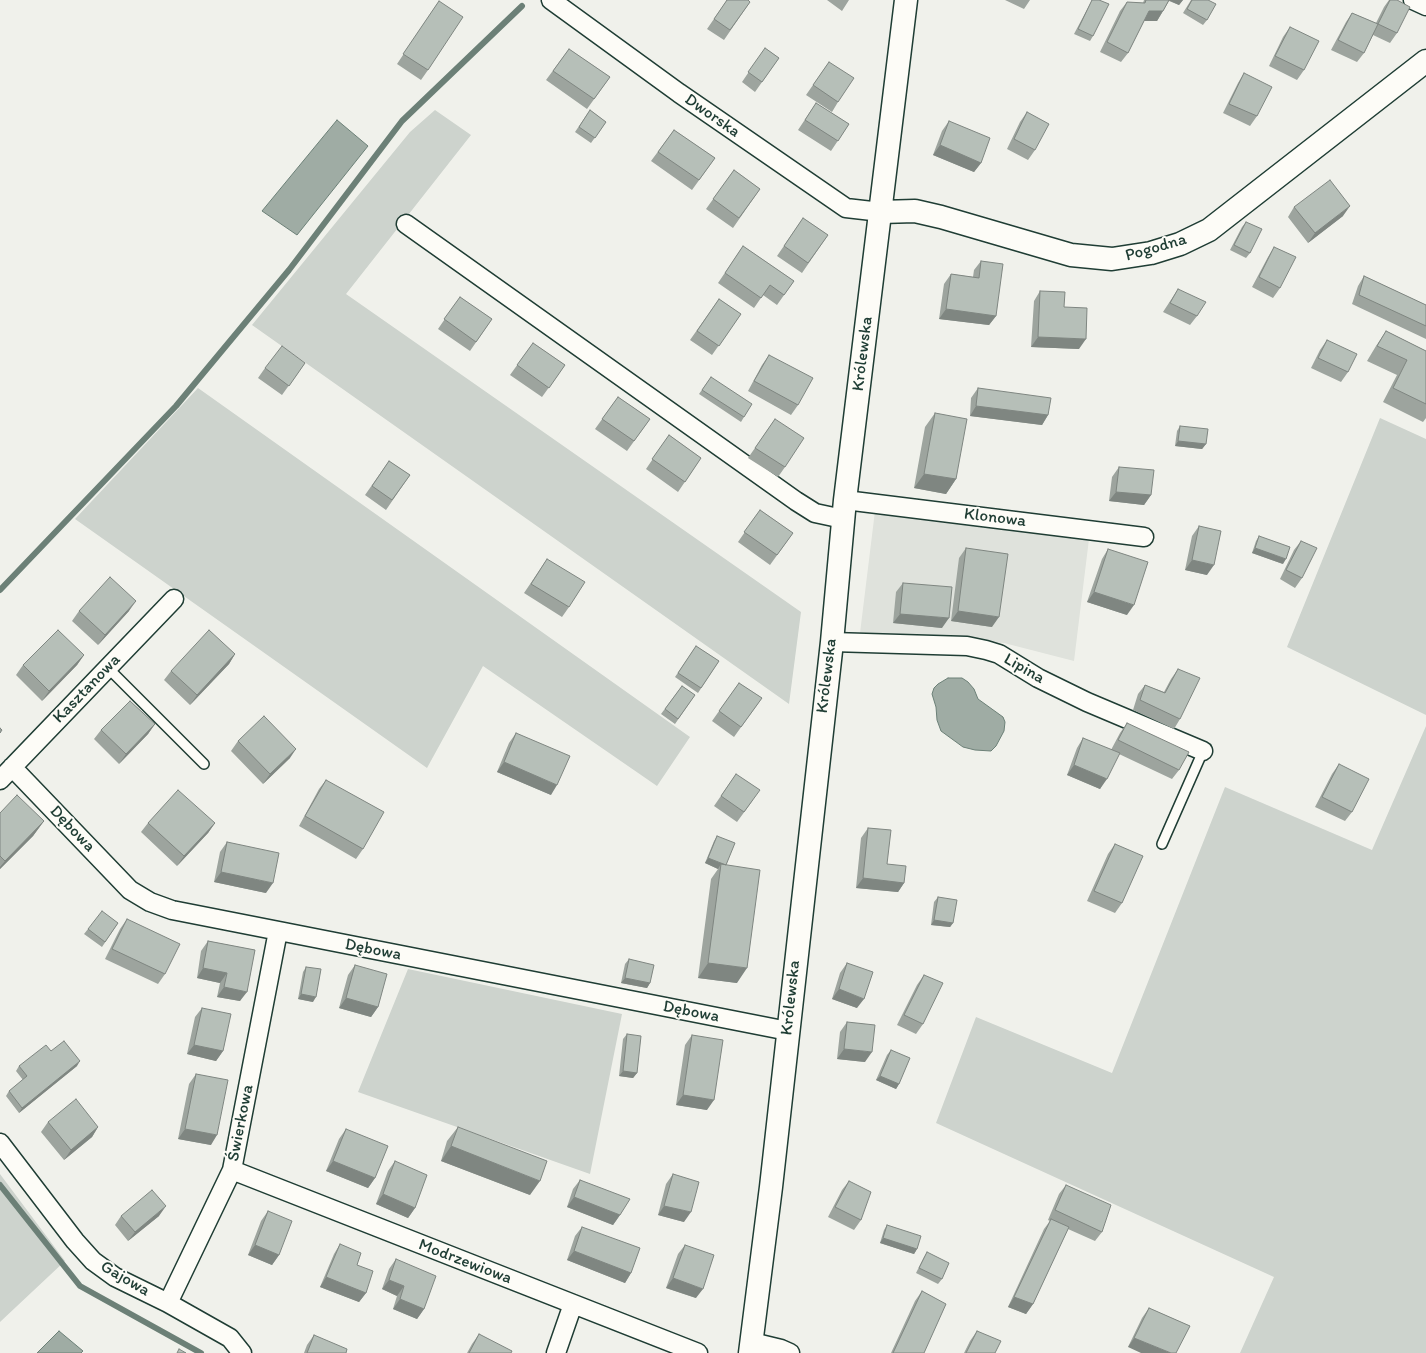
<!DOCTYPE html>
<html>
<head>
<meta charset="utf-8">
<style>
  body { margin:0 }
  canvas { display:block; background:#f0f1eb }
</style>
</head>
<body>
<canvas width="1426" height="1353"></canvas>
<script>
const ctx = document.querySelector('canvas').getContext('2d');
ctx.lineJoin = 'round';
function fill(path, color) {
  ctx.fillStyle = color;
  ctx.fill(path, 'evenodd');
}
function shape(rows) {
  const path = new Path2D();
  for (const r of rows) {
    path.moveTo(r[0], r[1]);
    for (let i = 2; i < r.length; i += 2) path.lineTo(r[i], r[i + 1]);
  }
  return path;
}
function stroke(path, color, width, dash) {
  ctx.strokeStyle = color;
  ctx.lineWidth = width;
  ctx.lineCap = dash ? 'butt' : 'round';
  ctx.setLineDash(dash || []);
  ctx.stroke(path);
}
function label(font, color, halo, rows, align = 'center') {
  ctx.font = font + ' Itim,sans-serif';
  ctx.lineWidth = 4;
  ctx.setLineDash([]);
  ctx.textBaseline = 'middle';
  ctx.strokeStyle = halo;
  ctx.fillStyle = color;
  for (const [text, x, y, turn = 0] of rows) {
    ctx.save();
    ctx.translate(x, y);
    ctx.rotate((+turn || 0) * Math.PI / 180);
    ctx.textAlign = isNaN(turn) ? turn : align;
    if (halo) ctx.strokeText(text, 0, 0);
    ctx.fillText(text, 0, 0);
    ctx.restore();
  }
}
fill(shape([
  [875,511,958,518,1089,539,1074,661,1004,643,860,633]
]), '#dfe2dc');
fill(shape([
  [435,110,471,135,346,294,801,612,789,704,252,325,410,132],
  [198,388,690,737,657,786,483,666,427,768,75,519],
  [1380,418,1426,439,1426,715,1287,647],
  [1426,726,1426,1353,1240,1353,1274,1277,936,1123,976,1017,1112,1073,1225,787,1372,850],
  [408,969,622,1014,590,1174,358,1092],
  [0,1174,65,1261,0,1322]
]), '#cdd3cd');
const water = shape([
  [337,120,368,146,297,235,262,211,337,120],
  [948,678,962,678,968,682,974,689,978,699,1003,717,1005,722,1004,731,996,746,991,751,975,750,963,747,941,731,937,720,936,707,932,694,934,688,938,684,948,678],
  [59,1331,83,1351,81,1353,37,1353,59,1331]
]);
fill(water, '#9faca4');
stroke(water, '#6c8077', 1);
stroke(shape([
  [0,590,176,406,289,270,402,121,522,6],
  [0,1185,80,1286,201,1353]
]), '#6c8077', 6);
const service = shape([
  [108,668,204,764],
  [1162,844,1203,751]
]);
const minor = shape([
  [551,0,679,93,846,208,881,212],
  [1413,0,1426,6],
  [406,224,796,501,815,513,843,519],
  [845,500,1144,537],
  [832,642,967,646,986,650,999,654,1038,678,1087,702,1203,751],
  [12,767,130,890,150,902,172,910,788,1031],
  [0,780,174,599],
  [0,1143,75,1241,93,1261,115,1277,168,1303,230,1338,242,1353],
  [232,1170,698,1353],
  [168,1303,232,1170,278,931],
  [752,1342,781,1349,790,1353],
  [556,1353,573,1304]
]);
const tertiary = shape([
  [881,212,915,211,941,217,1071,255,1112,259,1151,253,1180,244,1209,230,1426,61],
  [750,1353,771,1187,832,642,845,500,906,0]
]);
stroke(service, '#1f3d34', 12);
stroke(minor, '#1f3d34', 21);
stroke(tertiary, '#1f3d34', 25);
stroke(service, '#fdfcf7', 9);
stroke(minor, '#fdfcf7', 18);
stroke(tertiary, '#fdfcf7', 22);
fill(shape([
  [727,0,750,2,724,40,707,29],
  [827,0,849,0,842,11],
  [1005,0,1030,0,1024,9],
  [1092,0,1099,0,1093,36,1090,41,1074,34],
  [1144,0,1183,0,1179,5,1169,1,1157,21,1144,21,1128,53,1121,62,1100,52,1120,11,1127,2,1143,3],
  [1191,0,1208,0,1207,20,1203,25,1183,13],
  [1389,0,1397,0,1397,33,1390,43,1373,35,1364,53,1357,62,1331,50,1346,22,1352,13,1376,23,1384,7],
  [439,1,428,70,421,80,397,64],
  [1290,27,1304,70,1297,80,1269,66,1283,37],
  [765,48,779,58,755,92,742,82],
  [569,49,610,77,587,109,546,80],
  [829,62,838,102,832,112,806,95],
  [1244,73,1257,116,1250,126,1223,113,1238,83],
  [816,103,849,124,831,151,798,130],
  [590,110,606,122,591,143,575,132],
  [1027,112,1035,150,1028,160,1007,149,1020,122],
  [949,121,981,163,974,172,933,155,942,131],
  [674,130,715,158,692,190,651,161],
  [734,170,760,189,733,228,706,209],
  [1294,207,1343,216,1308,243,1288,217],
  [803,218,828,235,802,273,777,256],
  [1246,222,1250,253,1246,258,1230,250,1242,227],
  [743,246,794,281,777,305,763,295,754,308,718,283],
  [1274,247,1280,288,1273,298,1252,287,1268,257],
  [981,261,996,316,989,325,939,319,944,284,951,274,973,277,974,270],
  [1364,276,1426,305,1426,339,1352,304,1358,286],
  [1178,289,1197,316,1190,325,1163,312],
  [1040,291,1064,307,1079,349,1031,347,1034,301],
  [460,297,492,319,470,351,438,329],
  [719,299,741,314,712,355,690,340],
  [1386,331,1426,351,1426,350,1426,418,1423,422,1383,402,1397,375,1367,361,1376,346],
  [1327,340,1348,372,1341,382,1311,368,1320,350],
  [533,343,565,365,542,397,510,375],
  [769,355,798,405,791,415,748,391,762,365],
  [305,363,282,395,258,378,265,368],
  [711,377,744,417,741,422,699,394],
  [978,388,1048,415,1042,425,970,416,971,398],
  [618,397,650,419,627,451,595,429],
  [935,413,956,479,946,494,914,488,925,427],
  [775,419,785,467,778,477,748,458],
  [1180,426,1206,444,1202,449,1175,446,1177,431],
  [669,435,701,458,678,492,646,469],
  [389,461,410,475,386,510,365,495],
  [1119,467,1151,495,1144,505,1109,501,1112,477],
  [760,510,793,533,770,565,738,542],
  [1199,526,1207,575,1185,570,1192,536],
  [1259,536,1283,564,1252,553,1256,541],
  [1301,541,1302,578,1295,588,1280,579,1294,550],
  [966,548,992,627,951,621,959,558],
  [1108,549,1127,615,1087,602,1102,559],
  [547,559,569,607,562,617,524,593],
  [903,583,942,628,893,623,896,592],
  [79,611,129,611,98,645,72,621],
  [696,646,719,661,698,693,675,677],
  [235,654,229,664,190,705,164,680,171,671],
  [84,655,77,665,42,701,16,675,23,665],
  [1178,669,1180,719,1174,729,1133,710,1138,694,1145,685,1164,692,1171,679],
  [739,683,762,698,734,737,712,721],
  [682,686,695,695,675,724,661,714],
  [1127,723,1179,770,1172,779,1119,754,1100,789,1067,775,1077,748,1083,738,1111,750,1120,733],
  [155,724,148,734,119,764,94,739,101,730],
  [516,733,551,795,497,772,509,743],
  [238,741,290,758,263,784,231,751],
  [1339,764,1352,812,1345,821,1315,807,1332,774],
  [736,774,753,800,737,822,714,806],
  [326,780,363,849,356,859,299,826,319,789],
  [0,813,44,821,33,836,0,869],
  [148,823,215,823,208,833,177,866,141,832],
  [868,828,887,864,904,883,898,892,856,888,861,838],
  [717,836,726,865,737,983,698,978,711,879,718,869,705,863,714,841],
  [227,842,266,893,214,882,220,852],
  [1115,844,1122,903,1115,913,1087,901,1108,854],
  [938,897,953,923,950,927,931,925,934,902],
  [127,919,165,974,158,984,105,959,120,929],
  [118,923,102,947,84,934,88,929],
  [208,941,255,950,240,1001,217,997,220,983,197,978,201,951],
  [629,959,650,983,647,988,621,983,625,964],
  [847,963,857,1008,832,999,840,973],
  [355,965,378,1007,371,1017,339,1008,348,975],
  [306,967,313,1002,298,999,303,972],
  [924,975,923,1024,916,1034,897,1025,917,985],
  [202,1008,223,1051,216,1061,187,1054,195,1017],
  [847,1022,865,1062,837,1059,840,1032],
  [627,1034,637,1073,633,1078,619,1076,623,1039],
  [692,1035,707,1110,676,1105,685,1045],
  [891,1050,899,1084,896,1089,876,1080,887,1055],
  [51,1051,77,1066,19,1113,6,1096,9,1091,23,1080,16,1071,19,1066],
  [196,1074,211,1145,178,1139,189,1084],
  [48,1122,98,1127,92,1137,64,1160,41,1132],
  [458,1127,530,1195,441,1161,447,1141],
  [346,1129,375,1178,368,1188,326,1171,339,1139],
  [395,1161,415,1208,408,1218,376,1204,388,1171],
  [673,1174,684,1222,658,1215,666,1184],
  [580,1180,620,1215,613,1225,567,1207,573,1189],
  [849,1181,861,1220,854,1230,828,1217,842,1190],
  [1066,1185,1102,1232,1095,1241,1068,1229,1033,1304,1026,1314,1008,1307,1044,1229,1050,1221,1048,1220,1059,1194],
  [268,1211,279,1255,272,1265,248,1255,261,1221],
  [121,1216,159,1216,128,1241,115,1225],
  [887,1225,917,1249,914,1254,880,1243,884,1230],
  [582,1227,631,1273,625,1283,567,1260,575,1236],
  [340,1244,357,1265,366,1293,359,1302,320,1287,334,1254],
  [685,1245,696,1298,666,1288,678,1254],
  [927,1252,942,1279,938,1284,916,1273,924,1257],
  [396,1259,424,1309,417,1319,393,1309,397,1296,382,1289,389,1269],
  [922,1291,924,1353,891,1353,915,1301],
  [1149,1308,1190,1326,1128,1347,1142,1318],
  [977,1331,995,1353,964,1353,970,1341],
  [479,1334,511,1353,467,1353,472,1344],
  [314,1335,346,1353,304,1353,307,1345]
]), '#9da49e');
fill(shape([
  [1168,0,1183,0,1179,5],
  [1149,11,1163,11,1157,21,1142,21],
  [940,145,981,163,974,172,933,155],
  [1350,206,1343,216,1308,243,1315,233],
  [946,309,996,316,989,325,939,319],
  [1038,337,1086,339,1079,349,1031,347],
  [976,406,1048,415,1042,425,970,416],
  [1178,441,1206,444,1202,449,1175,446],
  [924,474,956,479,946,494,914,488],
  [1116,492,1151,495,1144,505,1109,501],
  [1255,548,1286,559,1283,564,1252,553],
  [1192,560,1214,565,1207,575,1185,570],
  [1094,592,1134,605,1127,615,1087,602],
  [136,601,129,611,98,645,105,635],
  [958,611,999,617,992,627,951,621],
  [900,614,949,618,942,628,893,623],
  [235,654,229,664,190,705,197,695],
  [84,655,77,665,42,701,49,691],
  [155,724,148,734,119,764,126,754],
  [296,749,290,758,263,784,270,774],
  [504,762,557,785,551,795,497,772],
  [1074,765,1107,779,1100,789,1067,775],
  [44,821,33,836,0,869,0,867,5,861],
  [215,823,208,833,177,866,184,856],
  [708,858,725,865,721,864,718,869,705,863],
  [221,872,273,883,266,893,214,882],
  [863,878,904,883,898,892,856,888],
  [934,920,953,923,950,927,931,925],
  [708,963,747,968,737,983,698,978],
  [203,968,227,973,220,983,197,978],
  [625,978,650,983,647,988,621,983],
  [224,987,247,992,240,1001,217,997],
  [839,989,864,999,857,1008,832,999],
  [301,994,316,997,313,1002,298,999],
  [346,998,378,1007,371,1017,339,1008],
  [194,1045,223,1051,216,1061,187,1054],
  [844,1049,872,1052,865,1062,837,1059],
  [80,1061,77,1066,19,1113,22,1108],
  [623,1071,637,1073,633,1078,619,1076],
  [880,1076,899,1084,896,1089,876,1080],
  [683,1095,714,1100,707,1110,676,1105],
  [98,1127,92,1137,64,1160,71,1150],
  [185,1129,217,1135,211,1145,178,1139],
  [451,1146,540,1181,530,1195,441,1161],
  [333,1161,375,1178,368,1188,326,1171],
  [383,1194,415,1208,408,1218,376,1204],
  [574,1197,620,1215,613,1225,567,1207],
  [166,1206,159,1216,128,1241,135,1232],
  [664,1206,691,1212,684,1222,658,1215],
  [883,1238,917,1249,914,1254,880,1243],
  [255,1245,279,1255,272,1265,248,1255],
  [574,1251,631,1273,625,1283,567,1260],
  [326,1277,366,1293,359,1302,320,1287],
  [673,1278,703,1289,696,1298,666,1288],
  [389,1280,404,1286,397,1296,382,1289],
  [1014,1297,1033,1304,1026,1314,1008,1307],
  [400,1299,424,1309,417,1319,393,1309],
  [1134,1338,1171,1353,1141,1353,1128,1347]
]), '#7f8681');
const building = shape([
  [727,0,748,0,750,2,730,30,714,19,727,0],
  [1092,0,1099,0,1109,4,1093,36,1078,29,1092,0],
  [1146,0,1169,0,1163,11,1149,11,1128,53,1107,42,1127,2,1145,3,1146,0],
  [1192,0,1208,0,1216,4,1207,20,1187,9,1192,0],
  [1390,0,1397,0,1410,7,1397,33,1378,24,1364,53,1338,40,1352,13,1378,24,1390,0],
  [439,1,463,17,428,70,403,54,439,1],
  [1290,27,1319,41,1304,70,1275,56,1290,27],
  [765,48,779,58,762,82,748,72,765,48],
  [569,49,610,77,594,99,553,71,569,49],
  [829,62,854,78,838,102,813,85,829,62],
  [1244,73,1272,87,1257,116,1229,104,1244,73],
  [816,103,849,124,838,141,805,120,816,103],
  [590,110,606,122,595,138,579,127,590,110],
  [1027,112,1049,124,1035,150,1014,139,1027,112],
  [949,121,990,138,981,163,940,145,949,121],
  [674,130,715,158,699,180,658,152,674,130],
  [734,170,760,189,739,218,713,199,734,170],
  [1330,180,1350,206,1315,233,1294,207,1330,180],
  [803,218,828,235,808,263,784,246,803,218],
  [1246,222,1262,229,1250,253,1234,245,1246,222],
  [743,246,794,281,784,295,770,285,761,298,725,273,743,246],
  [1274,247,1296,257,1280,288,1259,277,1274,247],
  [981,261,1003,264,996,316,946,309,951,274,979,278,981,261],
  [1364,276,1426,305,1426,326,1359,295,1364,276],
  [1178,289,1206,302,1197,316,1170,303,1178,289],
  [1040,291,1065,292,1064,307,1087,308,1086,339,1038,337,1040,291],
  [460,297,492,319,476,342,444,319,460,297],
  [719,299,741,314,719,346,697,331,719,299],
  [1386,331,1426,351,1426,404,1393,388,1407,360,1377,346,1386,331],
  [1327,340,1357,354,1348,372,1318,358,1327,340],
  [533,343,565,365,549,388,517,365,533,343],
  [282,346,305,363,289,386,265,368,282,346],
  [769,355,813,378,798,405,754,381,769,355],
  [711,377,752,404,744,417,702,390,711,377],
  [978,388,1051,398,1048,415,976,406,978,388],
  [618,397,650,419,634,441,602,419,618,397],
  [935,413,967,419,956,479,924,474,935,413],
  [775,419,804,438,785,467,755,448,775,419],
  [1180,426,1208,429,1206,444,1178,441,1180,426],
  [669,435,701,458,685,482,652,459,669,435],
  [389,461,410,475,392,500,372,486,389,461],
  [1119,467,1154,470,1151,495,1116,492,1119,467],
  [760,510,793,533,777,555,744,532,760,510],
  [1199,526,1221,531,1214,565,1192,560,1199,526],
  [1259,536,1290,547,1286,559,1255,548,1259,536],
  [1301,541,1317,548,1302,578,1286,570,1301,541],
  [966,548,1008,554,999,617,958,611,966,548],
  [1108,549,1148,562,1134,605,1094,592,1108,549],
  [547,559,585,582,569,607,531,584,547,559],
  [110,577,136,601,105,635,79,611,110,577],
  [903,583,952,587,949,618,900,614,903,583],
  [58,630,84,655,49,691,23,665,58,630],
  [209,630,235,654,197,695,171,671,209,630],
  [696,646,719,661,701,688,678,673,696,646],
  [1178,669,1200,678,1180,719,1140,700,1145,685,1165,693,1178,669],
  [739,683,762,698,741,727,719,711,739,683],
  [682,686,695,695,678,719,665,709,682,686],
  [130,701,155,724,126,754,101,730,130,701],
  [264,716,296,749,270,774,238,741,264,716],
  [1127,723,1189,752,1179,770,1118,740,1127,723],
  [0,728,2,730,0,733,0,728],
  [516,733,570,756,557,785,504,762,516,733],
  [1083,738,1120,753,1107,779,1074,765,1083,738],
  [1339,764,1369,779,1352,812,1322,797,1339,764],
  [736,774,760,790,744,812,721,796,736,774],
  [326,780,384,812,363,849,305,816,326,780],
  [178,790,215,823,184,856,148,823,178,790],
  [17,795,44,821,5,861,0,856,0,813,17,795],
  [868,828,891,830,887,864,906,866,904,883,863,878,868,828],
  [717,836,735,843,726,865,708,858,717,836],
  [227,842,279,853,273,883,221,872,227,842],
  [1115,844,1143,856,1122,903,1094,891,1115,844],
  [721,864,760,870,747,968,708,963,721,864],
  [938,897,957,900,953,923,934,920,938,897],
  [102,911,118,923,105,942,88,929,102,911],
  [127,919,180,944,165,974,112,949,127,919],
  [208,941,255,950,247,992,224,987,227,973,203,968,208,941],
  [629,959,654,965,650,983,625,978,629,959],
  [847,963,873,972,864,999,839,989,847,963],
  [355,965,387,974,378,1007,346,998,355,965],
  [306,967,321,969,316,997,301,994,306,967],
  [924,975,943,983,923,1024,904,1015,924,975],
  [202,1008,231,1014,223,1051,194,1045,202,1008],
  [847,1022,875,1025,872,1052,844,1049,847,1022],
  [627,1034,641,1036,637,1073,623,1071,627,1034],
  [692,1035,723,1040,714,1100,683,1095,692,1035],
  [64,1041,80,1061,22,1108,9,1091,27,1076,19,1066,46,1045,51,1051,64,1041],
  [891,1050,910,1058,899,1084,880,1076,891,1050],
  [196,1074,228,1080,217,1135,185,1129,196,1074],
  [76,1099,98,1127,71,1150,48,1122,76,1099],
  [458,1127,547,1161,540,1181,451,1146,458,1127],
  [346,1129,388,1146,375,1178,333,1161,346,1129],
  [395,1161,427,1175,415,1208,383,1194,395,1161],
  [673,1174,699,1182,691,1212,664,1206,673,1174],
  [580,1180,630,1199,620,1215,574,1197,580,1180],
  [849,1181,871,1192,861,1220,835,1207,849,1181],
  [1066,1185,1111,1205,1102,1232,1055,1210,1066,1185],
  [152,1190,166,1206,135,1232,121,1216,152,1190],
  [268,1211,292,1221,279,1255,255,1245,268,1211],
  [1051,1219,1069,1227,1033,1304,1014,1297,1051,1219],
  [887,1225,921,1236,917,1249,883,1238,887,1225],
  [582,1227,640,1248,631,1273,574,1251,582,1227],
  [340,1244,361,1253,357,1265,373,1271,366,1293,326,1277,340,1244],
  [685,1245,714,1255,703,1289,673,1278,685,1245],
  [927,1252,949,1263,942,1279,919,1268,927,1252],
  [396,1259,436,1276,424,1309,400,1299,404,1286,389,1280,396,1259],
  [922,1291,946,1304,924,1353,893,1353,922,1291],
  [1149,1308,1190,1326,1176,1353,1171,1353,1134,1338,1149,1308],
  [977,1331,1001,1341,995,1353,966,1353,977,1331],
  [479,1334,512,1351,511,1353,469,1353,479,1334],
  [314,1335,347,1349,346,1353,307,1353,314,1335],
  [179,1349,186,1353,177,1353,179,1349]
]);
fill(building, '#b6bfb8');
stroke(building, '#7f8681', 1);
label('17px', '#1f3d34', '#fdfcf7', [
  ["Dworska",712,116,35],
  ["Pogodna",1156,248,-16],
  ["Królewska",863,354,-83],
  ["Klonowa",995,518,7],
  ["Lipina",1024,669,30],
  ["Królewska",827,676,-83],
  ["Kasztanowa",87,689,-46],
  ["Dębowa",72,829,46],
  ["Dębowa",373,950,11],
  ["Królewska",791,998,-84],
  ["Dębowa",691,1012,11],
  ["Świerkowa",241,1123,-79],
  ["Modrzewiowa",465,1262,21],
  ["Gajowa",125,1279,30]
]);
</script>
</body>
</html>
